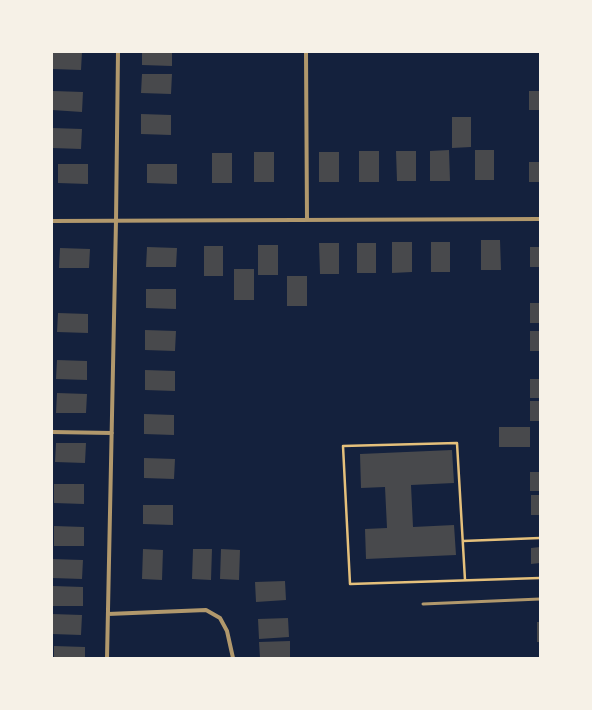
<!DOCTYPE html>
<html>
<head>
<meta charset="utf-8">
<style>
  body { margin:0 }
  #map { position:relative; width:592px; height:710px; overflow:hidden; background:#14213d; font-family:"Source Sans 3",sans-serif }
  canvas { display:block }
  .frame { position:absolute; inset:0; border:53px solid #f6f1e7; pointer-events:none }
</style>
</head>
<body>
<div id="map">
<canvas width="592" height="710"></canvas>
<div class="frame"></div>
</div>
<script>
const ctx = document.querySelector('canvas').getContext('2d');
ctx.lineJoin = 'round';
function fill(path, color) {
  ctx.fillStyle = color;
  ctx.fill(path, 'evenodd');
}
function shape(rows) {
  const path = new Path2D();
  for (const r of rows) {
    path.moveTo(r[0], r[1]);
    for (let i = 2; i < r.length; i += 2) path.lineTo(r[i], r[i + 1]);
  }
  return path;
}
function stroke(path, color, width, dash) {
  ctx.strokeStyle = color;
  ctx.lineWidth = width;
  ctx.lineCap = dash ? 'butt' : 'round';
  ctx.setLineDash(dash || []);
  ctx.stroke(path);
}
fill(shape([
  [52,52,82,52,81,70,52,69],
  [142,52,172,52,172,66,142,65],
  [142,74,172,74,171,94,141,93],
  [53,91,83,92,82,112,52,110],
  [529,91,540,91,540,110,529,110],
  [141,114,171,115,171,135,141,134],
  [452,117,471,117,471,147,452,148],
  [52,128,82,129,81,149,52,148],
  [449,150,450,181,430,181,430,151],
  [475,150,494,150,494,180,475,180],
  [359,151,379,151,379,182,359,182],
  [396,151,416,151,416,181,397,181],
  [254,152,274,152,274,182,254,182],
  [319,152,339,152,339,182,319,182],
  [212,153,232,153,232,183,212,183],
  [529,162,540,162,540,182,529,182],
  [58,164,88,164,88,184,58,183],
  [147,164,177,164,177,184,147,183],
  [481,240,500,240,501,270,481,270],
  [392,242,412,242,412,272,392,273],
  [431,242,450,242,450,272,431,272],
  [319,243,339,243,339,274,320,274],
  [357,243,376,243,376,273,357,273],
  [258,245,278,245,278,275,258,275],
  [204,246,223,246,223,276,204,276],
  [147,247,177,248,176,267,146,267],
  [530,247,540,247,540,267,530,267],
  [60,248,90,249,89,268,59,268],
  [234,269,254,269,254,300,234,300],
  [287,276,307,276,307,306,287,306],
  [146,289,176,289,176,309,146,308],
  [530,303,540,303,540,323,530,323],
  [58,313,88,314,88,333,57,332],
  [145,330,176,331,175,351,145,350],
  [530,331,540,331,540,351,530,351],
  [57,360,87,361,87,380,56,379],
  [145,370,175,371,175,391,145,390],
  [530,379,540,379,540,398,530,398],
  [57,393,87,394,86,413,56,413],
  [530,401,540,401,540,421,530,421],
  [144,414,174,415,174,435,144,434],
  [499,427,530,427,530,447,499,447],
  [56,443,86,443,85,463,55,462],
  [452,450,454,483,411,485,413,527,454,525,456,555,366,559,365,529,387,528,385,487,361,488,360,454],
  [144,458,175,459,174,479,144,478],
  [530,472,540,472,540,491,530,491],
  [54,484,84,484,84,504,54,503],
  [531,495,540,495,540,515,531,515],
  [143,505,173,505,173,525,143,524],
  [54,526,84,527,84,546,54,546],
  [540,547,540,563,531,564,531,548],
  [143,549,163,550,162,580,142,579],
  [193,549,212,549,211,580,192,579],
  [221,549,240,550,239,580,220,579],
  [52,559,83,560,82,579,52,578],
  [285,581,286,600,256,602,255,582],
  [53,586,83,587,83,606,52,606],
  [52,614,82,615,81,635,52,634],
  [288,618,289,637,259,639,258,619],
  [537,622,540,622,540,642,537,642],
  [290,641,290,658,260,658,259,642],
  [54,646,85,647,85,658,54,658]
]), '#48494c');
stroke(shape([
  [463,541,540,538],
  [465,580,457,443,343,446,350,584,540,578]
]), '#e5c07b', 2.5);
stroke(shape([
  [423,604,540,599]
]), '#b1986c', 3);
stroke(shape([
  [306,52,307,220],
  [52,221,540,219],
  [52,432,112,433],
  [108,614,206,610,220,618,227,631,233,658],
  [107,658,116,221,118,52]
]), '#b1986c', 4);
</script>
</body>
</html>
